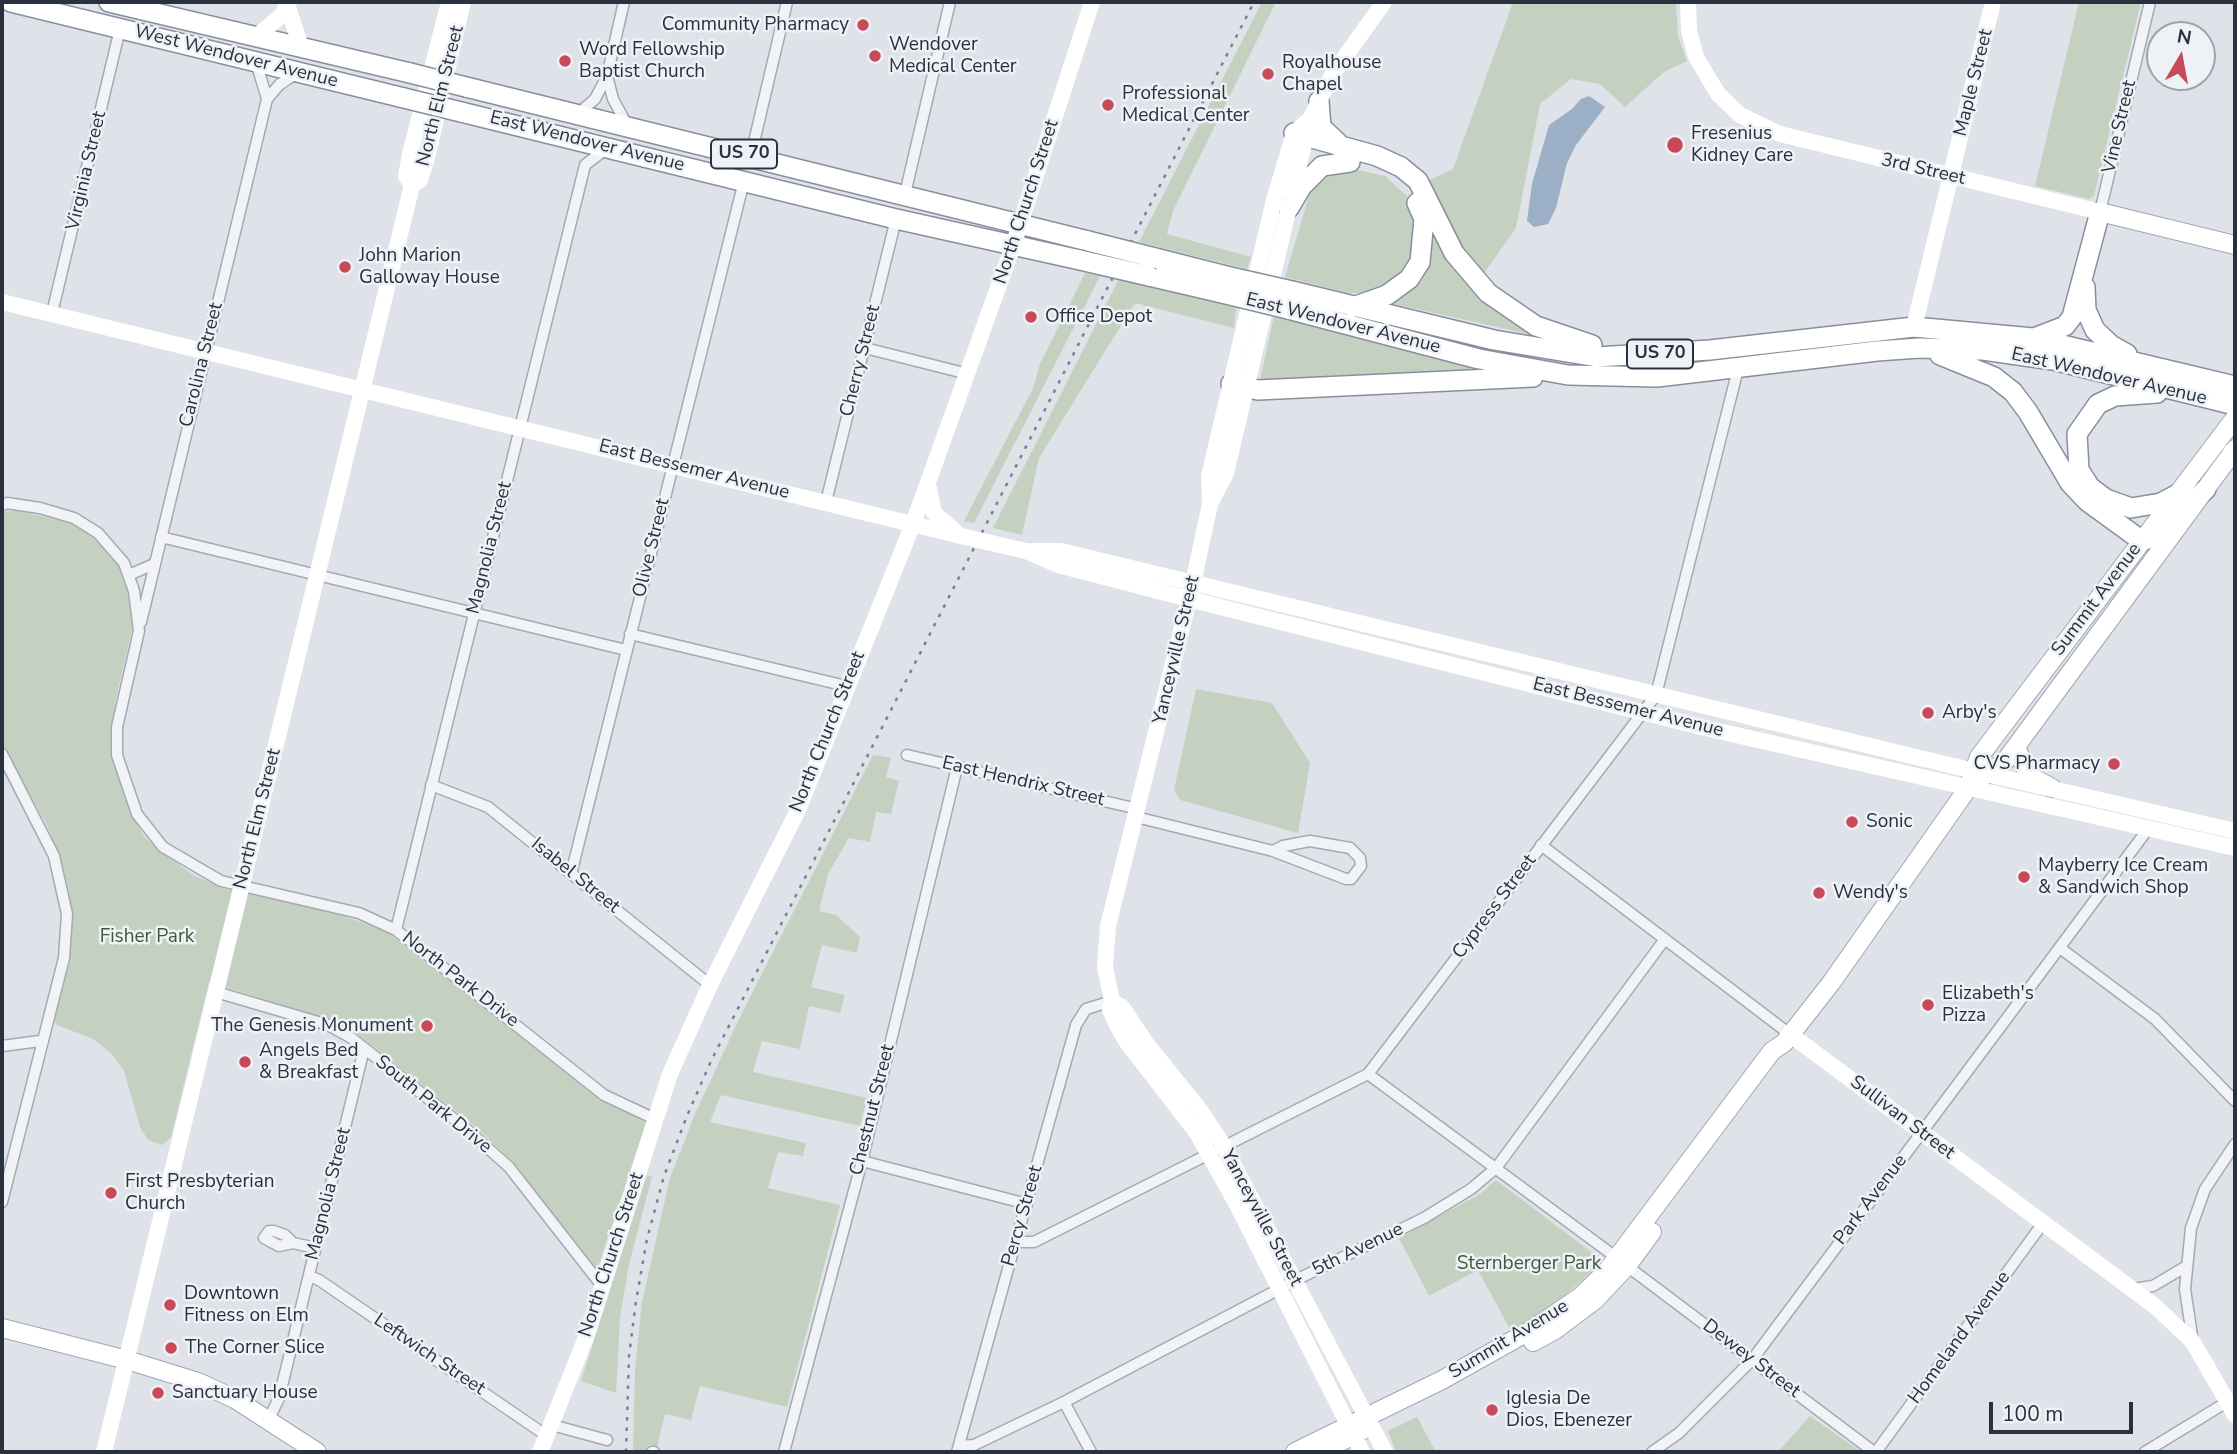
<!DOCTYPE html>
<html>
<head>
<meta charset="utf-8">
<style>
  body { margin:0 }
  #map { position:relative; width:2237px; height:1454px; overflow:hidden; background:#dfe2e8; font-family:"Nunito Sans",sans-serif }
  canvas { display:block }
  .frame { position:absolute; inset:0; border:4px solid #29303e; pointer-events:none }
  .north { position:absolute; left:2146px; top:21px; width:70px; height:70px; box-sizing:border-box; background:#eef1f5; border:2px solid #9fa4ac; border-radius:50%; rotate:10deg; font-size:19px; font-weight:700; line-height:28px; text-align:center; color:#29303e }
  .north::after { content:''; display:block; margin:auto; width:24px; height:32px; background:#c84959; clip-path:polygon(50% 0,100% 100%,50% 72%,0 100%) }
  .scale { position:absolute; left:1989px; top:1402px; width:144px; height:32px; box-sizing:border-box; border:4px solid #29303e; border-top:0; padding-left:9px; font-size:21px; line-height:24px; white-space:nowrap; color:#29303e; -webkit-text-stroke:5px #eef1f5; paint-order:stroke }
</style>
</head>
<body>
<div id="map">
<canvas width="2237" height="1454"></canvas>
<div class="frame"></div>
<div class="north">N</div>
<div class="scale">100 m</div>
</div>
<script>
const ctx = document.querySelector('canvas').getContext('2d');
ctx.lineJoin = 'round';
function fill(path, color) {
  ctx.fillStyle = color;
  ctx.fill(path, 'evenodd');
}
function shape(rows) {
  const path = new Path2D();
  for (const r of rows) {
    path.moveTo(r[0], r[1]);
    for (let i = 2; i < r.length; i += 2) path.lineTo(r[i], r[i + 1]);
  }
  return path;
}
function stroke(path, color, width, dash) {
  ctx.strokeStyle = color;
  ctx.lineWidth = width;
  ctx.lineCap = dash ? 'butt' : 'round';
  ctx.setLineDash(dash || []);
  ctx.stroke(path);
}
function label(font, color, halo, rows, align = 'center') {
  ctx.font = font + ' "Nunito Sans",sans-serif';
  ctx.lineWidth = 5;
  ctx.setLineDash([]);
  ctx.textBaseline = 'middle';
  ctx.strokeStyle = halo;
  ctx.fillStyle = color;
  for (const [text, x, y, turn = 0] of rows) {
    ctx.save();
    ctx.translate(x, y);
    ctx.rotate((+turn || 0) * Math.PI / 180);
    ctx.textAlign = isNaN(turn) ? turn : align;
    if (halo) ctx.strokeText(text, 0, 0);
    ctx.fillText(text, 0, 0);
    ctx.restore();
  }
}
fill(shape([
  [1262,2,1276,2,1173,211,1167,234,1251,257,1247,269,1139,242],
  [1513,2,1676,2,1678,36,1687,61,1664,72,1625,107,1600,84,1571,79,1540,104,1516,228,1482,276,1467,260,1428,181,1453,169],
  [2079,2,2141,2,2094,196,2089,199,2035,186],
  [1341,166,1385,176,1410,199,1417,216,1415,251,1407,267,1396,279,1369,293,1348,293,1285,277,1313,182],
  [1429,224,1440,242,1555,340,1381,301,1394,294],
  [1085,273,1100,276,974,523,964,521,1033,388,1040,364],
  [1119,279,1236,307,1234,328,1135,303,1039,458,1022,535,993,528],
  [1274,316,1511,372,1260,380],
  [15,510,72,523,107,547,121,565,129,590,133,625,115,703,111,748,129,811,144,836,159,851,195,876,225,889,330,911,386,931,613,1105,646,1123,598,1267,588,1264,512,1161,476,1127,358,1035,330,1020,209,982,171,1137,162,1145,148,1140,140,1127,124,1071,112,1054,93,1039,57,1025,53,1020,69,958,70,897,61,859,47,825,2,745,2,512],
  [1196,689,1272,703,1310,763,1298,833,1180,800,1174,790],
  [873,755,891,758,886,777,899,781,891,814,876,812,870,842,849,838,828,874,819,911,836,915,860,937,857,953,822,945,811,987,845,995,840,1013,809,1006,800,1049,762,1041,753,1072,867,1098,860,1126,721,1095,710,1122,806,1143,803,1156,778,1152,768,1188,840,1205,787,1407,700,1386,691,1420,665,1414,657,1447,649,1445,649,1452,633,1452,635,1370,642,1302,670,1178,695,1114,739,1019],
  [647,1175,652,1177,629,1264,620,1317,616,1393,581,1381],
  [1496,1180,1603,1261,1553,1306,1511,1331,1478,1270,1429,1296,1399,1238,1480,1194],
  [1810,1416,1861,1452,1778,1452],
  [1417,1417,1436,1452,1396,1452,1388,1431]
]), '#c4d1c0');
fill(shape([
  [1589,96,1605,107,1576,145,1567,163,1556,208,1548,224,1534,227,1527,221,1532,184,1549,125,1572,109,1581,99]
]), '#9bafc6');
const street = shape([
  [256,62,267,99],
  [607,76,613,99,627,125],
  [579,113,595,99,607,76,624,2],
  [751,155,787,2],
  [905,194,950,2],
  [2100,212,2150,2],
  [52,313,120,29],
  [865,348,968,374],
  [826,502,896,219],
  [2,505,7,503,40,508,74,518,98,533,124,563,134,591,139,631,117,727,117,755,137,814,163,847,221,881,359,913,396,930,604,1095,657,1120],
  [161,537,626,650],
  [129,575,154,564],
  [141,622,267,99,279,85,298,72],
  [630,634,846,686],
  [2,754,54,856,67,914,64,958,2,1202],
  [907,755,1138,809],
  [431,785,488,807,710,985],
  [1136,817,1273,851],
  [1310,841,1350,848,1360,858,1361,866,1351,879,1346,879,1273,851,1283,846,1310,841],
  [1541,845,1791,1035],
  [571,874,744,181],
  [396,930,585,165,607,148],
  [2060,948,2155,1019,2235,1101],
  [216,992,328,1025,350,1037,463,1126,509,1167,602,1286],
  [2,1046,40,1041],
  [1368,1074,1617,1258],
  [862,1161,1027,1204],
  [1017,1242,1034,1242,1368,1074,1656,695,1738,369],
  [293,1243,285,1235,274,1231,269,1231,264,1238,279,1246,293,1243,316,1248],
  [1627,1266,1874,1452],
  [309,1276,319,1280,547,1436],
  [2133,1289,2153,1286,2185,1267],
  [2193,1342,2185,1289,2191,1228,2205,1189,2235,1144],
  [1064,1402,1091,1452],
  [269,1419,279,1398,364,1049],
  [552,1425,607,1440],
  [959,1446,974,1445,1064,1402,1306,1275,1424,1218,1471,1189,1496,1168,1665,939],
  [652,1452,654,1452],
  [784,1452,862,1161,957,767],
  [957,1452,1076,1025,1086,1009,1112,1001],
  [1652,1452,1679,1433,1752,1360,2148,829],
  [1876,1452,2043,1223],
  [2145,1452,2227,1402]
]);
const primary = shape([
  [2100,212,2235,245],
  [2016,747,2028,775,2052,788],
  [1968,788,2006,760,2235,449],
  [2,1328,127,1360,198,1382,235,1399,317,1452],
  [1533,1342,1555,1330,1595,1300,1627,1266,1652,1232],
  [1295,1452,1442,1380,1533,1329,1580,1297,1607,1271,1772,1051,1784,1043,1831,983,1968,788,1979,757,2235,418],
  [1321,1452,1365,1429]
]);
const highway = shape([
  [11,2,404,98],
  [109,2,410,73],
  [466,87,1088,241],
  [1319,101,1321,127,1338,143],
  [461,112,896,219,1080,260],
  [1294,133,1377,156,1401,167,1418,181,1454,253,1488,293,1536,326,1592,345],
  [1289,208,1302,186,1322,166,1350,162],
  [1159,259,1226,276],
  [1149,276,1222,293],
  [2085,287,2086,310,2095,330,2111,345,2127,354],
  [1292,291,1494,340,1597,357,1710,350,1914,327,2033,338,2235,386],
  [1353,307,1387,295,1409,279,1420,262,1424,219,1417,203],
  [1288,309,1479,359,1568,375,1657,377,1877,351,1919,348,1983,350,2053,360,2235,405],
  [2034,338,2065,326,2072,317,2100,212],
  [1940,355,1994,377,2013,392,2028,412,2070,483,2087,501,2142,541,2158,535,2206,489],
  [1231,384,1258,390,1533,377],
  [2157,393,2115,396,2098,404,2077,434,2079,470,2090,487,2106,499,2131,508,2161,503,2178,494],
  [2232,453,2235,452]
]);
stroke(street, '#a5a9b2', 13);
stroke(primary, '#9fa6b3', 20);
stroke(highway, '#878f9d', 22);
stroke(street, '#f1f3f6', 10);
stroke(shape([
  [1688,2,1689,31,1696,57,1718,94,1740,115,1780,134,2100,212],
  [288,7,301,47],
  [256,37,282,15,289,2],
  [1310,119,1294,133,1274,200,1209,476,1210,504,1193,583,1108,926,1105,967,1112,1001,1110,1010,1117,1025,1126,1041,1197,1133,1236,1203,1362,1452],
  [412,185,406,176,410,154,449,2],
  [2,302,961,536],
  [1914,327,1993,2],
  [928,485,934,513,956,532],
  [1210,504,1226,473,1310,119,1332,75,1384,2],
  [991,543,1026,551,1058,565,1212,605,1714,730,2235,848],
  [1032,551,1061,551,1974,771,2235,831],
  [1112,1001,1122,1007,1146,1043,1200,1110,1223,1145,1385,1452],
  [1791,1035,2156,1307,2193,1342,2235,1415],
  [104,1452,412,185,420,180,427,158,463,2],
  [540,1452,585,1340,670,1074,710,985,798,810,913,524,1013,246,1092,2]
]), '#fff', 16);
stroke(primary, '#fff', 18);
stroke(highway, '#fff', 19);
stroke(shape([
  [626,1452,629,1356,636,1301,647,1239,664,1176,687,1116,711,1061,1254,2]
]), '#798190', 2.5, [3.5, 7]);
const highwayBridge = shape([
  [410,73,466,87],
  [404,98,461,112],
  [1088,241,1159,259],
  [1080,260,1149,276],
  [1226,276,1292,291],
  [1222,293,1288,309]
]);
stroke(highwayBridge, '#878f9d', 22, []);
stroke(shape([
  [961,536,991,543]
]), '#fff', 16);
stroke(highwayBridge, '#fff', 19);
for (const [x, y, r, color] of [
  [863,25,7,"#c84959"],
  [875,56,7,"#c84959"],
  [565,61,7,"#c84959"],
  [1268,74,7,"#c84959"],
  [1108,105,7,"#c84959"],
  [1675,145,9,"#c84959"],
  [345,267,7,"#c84959"],
  [1031,317,7,"#c84959"],
  [1928,713,7,"#c84959"],
  [2114,764,7,"#c84959"],
  [1852,822,7,"#c84959"],
  [2024,877,7,"#c84959"],
  [1819,893,7,"#c84959"],
  [1928,1005,7,"#c84959"],
  [427,1026,7,"#c84959"],
  [245,1062,7,"#c84959"],
  [111,1193,7,"#c84959"],
  [170,1305,7,"#c84959"],
  [171,1348,7,"#c84959"],
  [158,1393,7,"#c84959"],
  [1492,1410,7,"#c84959"]
]) {
  const dot = new Path2D();
  dot.arc(x, y, r, 0, 2 * Math.PI);
  ctx.fillStyle = color;
  ctx.fill(dot);
  stroke(dot, '#eef1f5', 2.5);
}
for (const [x, y, w] of [
  [744,154,66],
  [1660,354,66]
]) {
  const box = new Path2D();
  box.roundRect(x - w / 2, y - 14.5, w, 29, 5);
  ctx.fillStyle = '#eef1f5';
  ctx.fill(box);
  stroke(box, '#29303e', 2);
}
label('bold 18px', '#29303e', null, [
  ["US 70",744,154],
  ["US 70",1660,354]
]);
label('19px', '#29303e', '#eef1f5', [
  ["Community Pharmacy",849,25,"right"],
  ["Wendover",889,45],
  ["Medical Center",889,67],
  ["Word Fellowship",579,50],
  ["Baptist Church",579,72],
  ["Royalhouse",1282,63],
  ["Chapel",1282,85],
  ["Professional",1122,94],
  ["Medical Center",1122,116],
  ["Fresenius",1691,134],
  ["Kidney Care",1691,156],
  ["John Marion",359,256],
  ["Galloway House",359,278],
  ["Office Depot",1045,317],
  ["Arby's",1942,713],
  ["CVS Pharmacy",2100,764,"right"],
  ["Sonic",1866,822],
  ["Mayberry Ice Cream",2038,866],
  ["& Sandwich Shop",2038,888],
  ["Wendy's",1833,893],
  ["Elizabeth's",1942,994],
  ["Pizza",1942,1016],
  ["The Genesis Monument",413,1026,"right"],
  ["Angels Bed",259,1051],
  ["& Breakfast",259,1073],
  ["First Presbyterian",125,1182],
  ["Church",125,1204],
  ["Downtown",184,1294],
  ["Fitness on Elm",184,1316],
  ["The Corner Slice",185,1348],
  ["Sanctuary House",172,1393],
  ["Iglesia De",1506,1399],
  ["Dios, Ebenezer",1506,1421]
], 'left');
label('19px', '#29303e', '#eef1f5', [
  ["West Wendover Avenue",236,57,14],
  ["Maple Street",1974,83,-76],
  ["North Elm Street",441,96,-76],
  ["Vine Street",2120,127,-77],
  ["East Wendover Avenue",587,142,14],
  ["3rd Street",1923,170,13],
  ["Virginia Street",87,171,-77],
  ["North Church Street",1027,202,-72],
  ["East Wendover Avenue",1343,324,14],
  ["Cherry Street",861,361,-76],
  ["Carolina Street",202,365,-76],
  ["East Wendover Avenue",2109,377,13],
  ["East Bessemer Avenue",694,470,14],
  ["Magnolia Street",490,548,-76],
  ["Olive Street",652,548,-76],
  ["Summit Avenue",2097,600,-53],
  ["Yanceyville Street",1177,650,-77],
  ["East Bessemer Avenue",1628,708,14],
  ["North Church Street",828,732,-68],
  ["East Hendrix Street",1023,782,13],
  ["North Elm Street",258,819,-76],
  ["Isabel Street",575,876,39],
  ["Cypress Street",1495,907,-53],
  ["North Park Drive",460,980,38],
  ["South Park Drive",433,1105,39],
  ["Chestnut Street",873,1110,-76],
  ["Sullivan Street",1902,1118,37],
  ["Magnolia Street",329,1194,-76],
  ["Park Avenue",1871,1200,-53],
  ["Percy Street",1023,1216,-74],
  ["Yanceyville Street",1261,1218,62],
  ["5th Avenue",1358,1250,-26],
  ["North Church Street",612,1255,-72],
  ["Homeland Avenue",1960,1338,-54],
  ["Summit Avenue",1509,1340,-31],
  ["Leftwich Street",429,1355,34],
  ["Dewey Street",1751,1359,37]
]);
label('19px', '#3c5937', '#eef1f5', [
  ["Fisher Park",147,937],
  ["Sternberger Park",1529,1264]
]);
</script>
</body>
</html>
